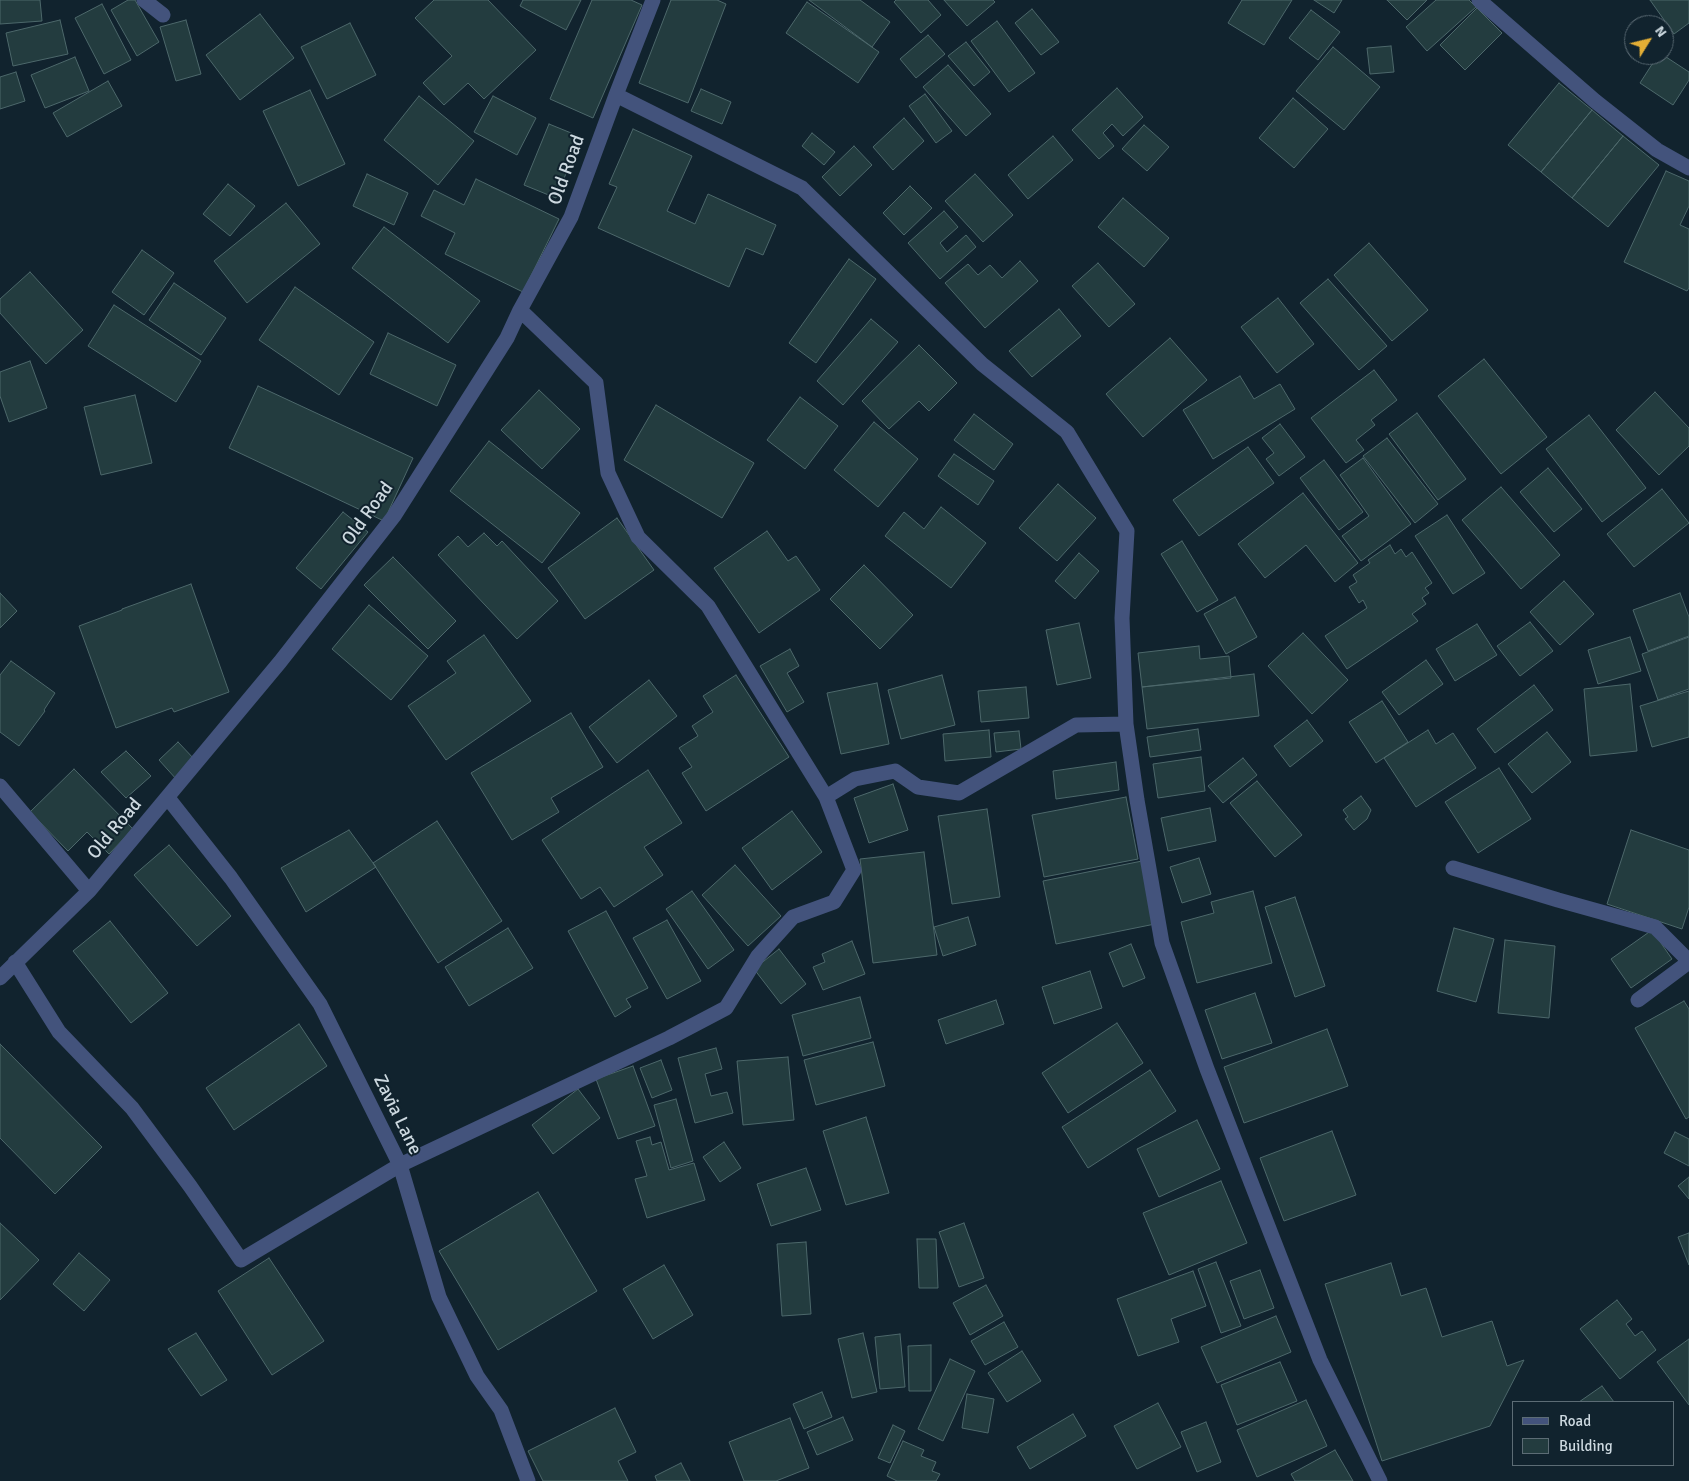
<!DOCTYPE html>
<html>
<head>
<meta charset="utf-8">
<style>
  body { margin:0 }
  #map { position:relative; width:1689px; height:1481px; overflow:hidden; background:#11232e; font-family:Signika,sans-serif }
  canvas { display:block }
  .legend { position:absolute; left:1512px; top:1401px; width:162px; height:65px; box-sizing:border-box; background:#11232e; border:1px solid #5c6c75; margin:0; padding:6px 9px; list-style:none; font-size:15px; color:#cdd9e0 }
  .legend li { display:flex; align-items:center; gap:10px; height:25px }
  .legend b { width:25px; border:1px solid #5c6c75 }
  .north { position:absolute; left:1624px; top:15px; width:50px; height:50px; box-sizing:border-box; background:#11232e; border:1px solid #5c6c75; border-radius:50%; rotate:54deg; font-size:14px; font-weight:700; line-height:20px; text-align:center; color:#cdd9e0 }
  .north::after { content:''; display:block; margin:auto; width:18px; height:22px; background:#e3ae35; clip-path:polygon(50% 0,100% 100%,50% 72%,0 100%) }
</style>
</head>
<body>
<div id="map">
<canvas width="1689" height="1481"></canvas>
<ul class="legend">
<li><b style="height:6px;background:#43537c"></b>Road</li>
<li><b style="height:14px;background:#233c3f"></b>Building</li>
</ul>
<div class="north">N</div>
</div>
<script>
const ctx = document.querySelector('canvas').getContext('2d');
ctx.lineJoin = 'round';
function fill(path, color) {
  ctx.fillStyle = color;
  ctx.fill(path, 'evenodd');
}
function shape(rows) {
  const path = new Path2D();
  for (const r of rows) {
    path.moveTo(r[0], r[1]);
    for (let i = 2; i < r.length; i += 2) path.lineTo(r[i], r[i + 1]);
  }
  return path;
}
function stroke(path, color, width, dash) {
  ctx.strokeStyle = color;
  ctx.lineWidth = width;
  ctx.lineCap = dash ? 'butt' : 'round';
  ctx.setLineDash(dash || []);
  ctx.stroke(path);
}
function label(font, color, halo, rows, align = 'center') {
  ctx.font = font + ' Signika,sans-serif';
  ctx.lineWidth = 4;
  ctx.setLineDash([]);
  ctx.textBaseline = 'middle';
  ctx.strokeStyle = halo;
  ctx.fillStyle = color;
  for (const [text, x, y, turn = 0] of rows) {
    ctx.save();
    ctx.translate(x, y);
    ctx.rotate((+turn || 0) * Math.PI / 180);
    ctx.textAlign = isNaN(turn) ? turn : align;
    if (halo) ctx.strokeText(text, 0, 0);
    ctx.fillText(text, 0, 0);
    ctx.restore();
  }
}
const building = shape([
  [0,0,40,0,42,21,0,24,0,0],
  [128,0,135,0,159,42,137,56,111,10,128,0],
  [434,0,488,0,536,50,484,99,468,83,444,105,423,83,452,56,415,18,434,0],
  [523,0,581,0,566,30,520,6,523,0],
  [592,0,631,0,642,5,593,118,550,99,592,0],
  [671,0,717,0,726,4,688,103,639,83,671,0],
  [809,0,860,0,890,22,872,47,809,0],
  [896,0,928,0,941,15,921,33,894,2,896,0],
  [944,0,993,0,995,2,967,26,944,0],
  [1242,0,1292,0,1264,45,1228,23,1242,0],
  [1314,0,1342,0,1334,13,1314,0],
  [1387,0,1427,0,1407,20,1387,0],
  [1436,0,1469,0,1476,7,1427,51,1406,27,1436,0],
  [1650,0,1689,0,1689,23,1674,34,1650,0],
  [807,2,879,52,858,83,786,33,807,2],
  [102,4,131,60,104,74,75,18,102,4],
  [1477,8,1502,33,1465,70,1440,45,1477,8],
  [1032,9,1059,42,1041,55,1015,23,1032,9],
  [1311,10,1340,32,1318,60,1289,38,1311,10],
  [260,14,294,58,240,100,206,55,260,14],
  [60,20,68,54,13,66,6,33,60,20],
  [186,20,201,74,176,81,160,27,186,20],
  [997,21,1035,73,1009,92,971,41,997,21],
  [350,23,376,75,327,99,301,47,350,23],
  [928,35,945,54,916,78,900,59,928,35],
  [966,42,990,72,974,86,948,56,966,42],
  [1391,46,1394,72,1370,74,1367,48,1391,46],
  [1333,47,1380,87,1344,130,1296,91,1333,47],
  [1658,55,1663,55,1689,72,1689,80,1673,105,1640,83,1658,55],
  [75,57,89,91,45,108,31,75,75,57],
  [948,65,991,114,966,136,923,87,948,65],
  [16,72,25,101,0,109,0,77,16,72],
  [108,81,122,106,67,137,53,113,108,81],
  [1559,83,1592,110,1541,172,1508,145,1559,83],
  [1117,88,1143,117,1123,136,1112,124,1103,133,1114,146,1099,159,1072,130,1117,88],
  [701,89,731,102,722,124,691,111,701,89],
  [310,90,345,164,298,186,263,111,310,90],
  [925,94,952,131,936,143,909,106,925,94],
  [419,96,474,141,438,185,384,140,419,96],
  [493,96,536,118,517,155,474,132,493,96],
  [1293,98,1328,129,1294,168,1259,138,1293,98],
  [1592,110,1623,136,1572,198,1541,172,1592,110],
  [904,118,924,141,893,170,873,147,904,118],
  [549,124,581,137,556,198,524,185,549,124],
  [1144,125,1169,147,1147,171,1122,149,1144,125],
  [633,129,692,156,667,211,695,224,708,194,776,225,763,255,746,248,729,287,598,228,617,187,609,184,633,129],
  [812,133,835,152,824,165,802,146,812,133],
  [1053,136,1073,160,1028,199,1008,175,1053,136],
  [1623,136,1659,165,1608,227,1572,198,1623,136],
  [854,146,872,165,840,196,822,177,854,146],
  [1666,171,1689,181,1689,206,1680,225,1689,229,1689,288,1687,291,1624,262,1666,171],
  [367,174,408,193,394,225,353,206,367,174],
  [975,174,1013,215,983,242,945,201,975,174],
  [476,179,559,219,523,292,445,254,455,233,421,216,434,190,464,205,476,179],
  [228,184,255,206,230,236,203,214,228,184],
  [910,186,932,208,904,235,883,213,910,186],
  [1123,198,1169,238,1144,267,1098,227,1123,198],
  [286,203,320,244,247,303,214,261,286,203],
  [944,211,958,227,940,243,947,252,966,235,976,247,940,279,908,243,944,211],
  [384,227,480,301,448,343,352,268,384,227],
  [1369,243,1428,310,1392,341,1334,275,1369,243],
  [142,250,174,273,144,315,112,292,142,250],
  [849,259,876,279,816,363,789,343,849,259],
  [1020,261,1038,281,985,328,945,283,968,264,978,275,990,265,1002,278,1020,261],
  [1098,263,1135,304,1109,327,1072,286,1098,263],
  [30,272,83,330,46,364,0,313,0,299,30,272],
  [1328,279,1387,346,1359,370,1300,303,1328,279],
  [174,283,226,318,201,355,149,320,174,283],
  [295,287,374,342,339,395,259,340,295,287],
  [1278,298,1314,344,1277,373,1241,327,1278,298],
  [114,305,201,361,176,402,88,346,114,305],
  [1059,309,1081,336,1032,377,1009,351,1059,309],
  [871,319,898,342,843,405,817,381,871,319],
  [388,333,456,365,437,406,370,374,388,333],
  [1170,338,1207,380,1143,437,1106,394,1170,338],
  [919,345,957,383,929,411,919,401,889,429,862,401,919,345],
  [1484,359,1547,437,1501,474,1438,396,1484,359],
  [30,361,47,408,9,422,0,396,0,372,30,361],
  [1374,370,1397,400,1371,420,1375,425,1356,440,1364,450,1346,463,1311,418,1374,370],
  [1240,376,1254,399,1280,384,1295,409,1213,459,1183,410,1240,376],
  [258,386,413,458,384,521,229,448,258,386],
  [539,390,580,429,542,469,501,430,539,390],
  [1655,392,1689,428,1689,446,1659,475,1616,430,1655,392],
  [135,395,152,463,101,475,84,407,135,395],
  [800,397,838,426,805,469,767,440,800,397],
  [656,405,754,463,722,518,624,460,656,405],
  [1417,413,1466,479,1438,500,1389,434,1417,413],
  [974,414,1013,444,994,470,954,440,974,414],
  [1589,415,1646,488,1602,522,1546,449,1589,415],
  [874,422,918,459,878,507,834,470,874,422],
  [1280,424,1305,457,1279,476,1266,459,1274,453,1262,438,1280,424],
  [1387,438,1438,504,1415,523,1363,456,1387,438],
  [489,441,580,513,542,563,450,491,489,441],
  [1248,447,1274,483,1199,536,1173,500,1248,447],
  [954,454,994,481,978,505,938,476,954,454],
  [1363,458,1411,524,1361,561,1342,536,1369,516,1340,475,1363,458],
  [1324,460,1363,512,1339,530,1300,478,1324,460],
  [1548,468,1582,509,1554,532,1520,492,1548,468],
  [1058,484,1096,518,1057,561,1019,528,1058,484],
  [1501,487,1560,555,1521,589,1462,520,1501,487],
  [1662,489,1689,523,1634,567,1607,534,1662,489],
  [1303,493,1358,563,1335,582,1306,545,1265,578,1238,544,1303,493],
  [941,507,986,543,951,588,885,536,904,512,924,529,941,507],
  [343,512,368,532,321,589,296,568,343,512],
  [1447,515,1485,573,1453,594,1415,536,1447,515],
  [617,518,654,570,585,619,548,568,617,518],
  [767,531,788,561,796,556,820,590,759,633,714,568,767,531],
  [484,533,497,546,502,541,558,601,517,639,438,555,458,536,468,547,484,533],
  [1182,541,1218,600,1197,612,1161,554,1182,541],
  [1390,545,1395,554,1401,549,1406,557,1412,552,1432,583,1425,588,1429,593,1422,598,1426,604,1412,614,1418,621,1347,669,1325,636,1367,608,1363,600,1359,603,1349,587,1357,582,1353,575,1370,563,1368,560,1390,545],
  [1079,553,1099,571,1075,599,1055,581,1079,553],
  [393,557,456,621,428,649,364,585,393,557],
  [864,565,913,615,880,649,830,599,864,565],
  [1564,581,1594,614,1560,645,1530,612,1564,581],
  [191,584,229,692,174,712,172,708,116,728,79,626,122,610,122,609,191,584],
  [0,593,17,611,0,628,0,593],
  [1680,593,1689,617,1689,636,1648,651,1633,610,1680,593],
  [1235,597,1257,637,1226,654,1204,614,1235,597],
  [369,605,428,656,391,700,332,649,369,605],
  [1530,622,1553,651,1520,676,1497,646,1530,622],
  [1079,623,1091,678,1057,685,1046,630,1079,623],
  [1477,624,1497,655,1455,681,1436,649,1477,624],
  [1303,633,1348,680,1312,714,1268,666,1303,633],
  [484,635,531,701,446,760,408,706,456,673,447,661,484,635],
  [1630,637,1641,671,1598,684,1588,650,1630,637],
  [1689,637,1689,689,1658,700,1642,654,1689,637],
  [1199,646,1200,659,1229,656,1231,678,1142,687,1138,653,1199,646],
  [790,649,799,666,787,673,804,702,787,712,760,666,790,649],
  [1426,660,1443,684,1399,715,1382,692,1426,660],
  [11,661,55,693,44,710,45,711,19,746,0,732,0,675,11,661],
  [1254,674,1259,716,1147,729,1142,687,1254,674],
  [736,675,789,757,706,811,682,773,692,767,679,748,698,736,692,726,713,712,703,696,736,675],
  [942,675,955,725,901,739,888,690,942,675],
  [649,680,677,716,617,763,589,727,649,680],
  [877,683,889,744,841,754,827,693,877,683],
  [1630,684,1637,751,1590,756,1584,689,1630,684],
  [1534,685,1553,710,1495,753,1477,729,1534,685],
  [1026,687,1029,718,981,722,978,691,1026,687],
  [1689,691,1689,737,1652,747,1640,706,1689,691],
  [1382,701,1408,742,1376,763,1349,722,1382,701],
  [571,713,603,767,551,798,559,812,512,840,471,773,571,713],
  [1307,720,1323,741,1290,767,1274,746,1307,720],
  [1198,729,1201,750,1150,757,1147,737,1198,729],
  [989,730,991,757,945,761,943,734,989,730],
  [1428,730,1436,744,1453,733,1476,768,1416,807,1384,758,1428,730],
  [1019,731,1021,749,996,752,994,733,1019,731],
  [1547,732,1571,762,1532,793,1508,764,1547,732],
  [178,742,196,761,177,780,159,760,178,742],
  [126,751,151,776,126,798,101,772,126,751],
  [1201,757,1205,791,1158,798,1153,764,1201,757],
  [1243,758,1257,775,1223,803,1208,786,1243,758],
  [1116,762,1119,790,1056,799,1053,771,1116,762],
  [1499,768,1531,819,1478,853,1445,802,1499,768],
  [74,769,133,829,109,854,87,832,68,851,30,812,74,769],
  [648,770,682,823,644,847,663,875,614,907,600,887,581,899,542,840,648,770],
  [1257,781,1302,835,1275,857,1230,803,1257,781],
  [893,784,908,830,869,843,854,798,893,784],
  [1361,796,1371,810,1367,819,1354,830,1345,819,1348,817,1343,810,1361,796],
  [1126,797,1138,859,1044,877,1032,815,1126,797],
  [1210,808,1216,841,1168,851,1161,818,1210,808],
  [987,809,1000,897,952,904,938,816,987,809],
  [792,811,822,852,772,890,742,848,792,811],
  [437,821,502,921,438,963,373,863,437,821],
  [349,830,376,867,306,912,281,868,349,830],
  [1631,830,1689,850,1689,907,1682,929,1607,904,1631,830],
  [169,845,231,916,197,946,134,875,169,845],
  [924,852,937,955,873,963,860,859,924,852],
  [1199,858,1211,894,1182,903,1170,867,1199,858],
  [1142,861,1155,924,1056,944,1043,881,1142,861],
  [735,865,781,916,748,946,702,895,735,865],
  [692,891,734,950,708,969,666,909,692,891],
  [1253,891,1272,963,1197,983,1181,922,1214,913,1211,902,1253,891],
  [1295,897,1325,986,1295,997,1265,907,1295,897],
  [606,911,648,988,626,999,631,1007,615,1017,568,931,606,911],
  [968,917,976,945,943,956,934,927,968,917],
  [667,920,701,981,667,999,633,938,667,920],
  [110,921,168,993,131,1023,73,951,110,921],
  [508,928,533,968,469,1006,445,967,508,928],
  [1454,928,1494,939,1476,1002,1437,991,1454,928],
  [1652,930,1672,959,1631,988,1611,959,1652,930],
  [1505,940,1555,946,1549,1018,1498,1013,1505,940],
  [852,941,865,974,823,990,813,967,825,962,822,954,852,941],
  [1131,944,1145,978,1123,987,1109,953,1131,944],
  [779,949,806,984,781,1004,754,969,779,949],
  [1090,971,1102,1008,1054,1024,1042,987,1090,971],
  [1255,993,1272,1043,1222,1059,1205,1010,1255,993],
  [860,997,871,1038,803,1056,792,1015,860,997],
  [996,1000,1004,1024,946,1044,938,1020,996,1000],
  [1684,1001,1689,1009,1689,1117,1686,1119,1635,1028,1684,1001],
  [1117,1023,1143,1063,1068,1113,1042,1073,1117,1023],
  [299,1024,327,1066,234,1130,206,1088,299,1024],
  [1327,1029,1348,1086,1244,1123,1224,1067,1327,1029],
  [873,1042,885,1086,816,1105,804,1060,873,1042],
  [0,1044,102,1147,55,1194,0,1138,0,1044],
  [716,1048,722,1069,705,1074,711,1096,727,1092,733,1113,695,1123,678,1058,716,1048],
  [788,1057,794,1120,743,1125,737,1061,788,1057],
  [661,1060,672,1090,652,1098,640,1068,661,1060],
  [633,1066,655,1126,618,1139,596,1079,633,1066],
  [1150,1070,1176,1111,1088,1168,1062,1127,1150,1070],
  [578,1089,600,1118,553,1154,532,1125,578,1089],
  [676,1099,693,1161,671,1168,654,1105,676,1099],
  [866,1117,889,1193,846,1205,823,1131,866,1117],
  [1197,1120,1220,1169,1159,1197,1137,1149,1197,1120],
  [1332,1131,1356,1195,1284,1221,1260,1158,1332,1131],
  [1675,1132,1689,1139,1689,1166,1664,1153,1675,1132],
  [650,1137,652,1145,661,1142,669,1170,694,1163,705,1200,647,1218,635,1179,647,1176,636,1141,650,1137],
  [724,1142,741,1168,720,1182,703,1157,724,1142],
  [806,1168,821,1210,771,1226,757,1184,806,1168],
  [1689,1177,1689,1199,1678,1186,1689,1177],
  [1221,1181,1247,1243,1169,1275,1143,1213,1221,1181],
  [538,1192,597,1291,498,1350,439,1251,538,1192],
  [0,1223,39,1260,0,1300,0,1223],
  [964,1223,984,1278,959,1287,939,1232,964,1223],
  [1689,1233,1689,1265,1678,1237,1689,1233],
  [917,1239,936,1239,938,1288,919,1288,917,1239],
  [806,1242,811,1314,782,1316,777,1244,806,1242],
  [79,1253,110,1280,84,1311,53,1284,79,1253],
  [269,1258,324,1341,272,1375,218,1291,269,1258],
  [1216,1262,1241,1326,1221,1333,1198,1269,1216,1262],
  [1391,1263,1401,1296,1426,1288,1442,1337,1492,1321,1507,1366,1524,1360,1490,1426,1382,1461,1325,1284,1391,1263],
  [664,1265,693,1315,653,1339,623,1289,664,1265],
  [1260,1270,1274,1308,1244,1319,1230,1281,1260,1270],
  [1193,1271,1206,1306,1171,1319,1179,1342,1138,1356,1117,1299,1193,1271],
  [986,1285,1003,1316,970,1335,953,1303,986,1285],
  [1617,1300,1632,1319,1626,1324,1635,1336,1642,1331,1656,1350,1620,1379,1580,1329,1617,1300],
  [1276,1316,1291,1352,1217,1383,1201,1347,1276,1316],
  [1004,1322,1018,1347,985,1365,971,1341,1004,1322],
  [196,1333,227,1380,201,1396,168,1349,196,1333],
  [863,1333,877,1392,852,1398,838,1339,863,1333],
  [900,1334,905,1387,880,1389,875,1337,900,1334],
  [1689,1339,1689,1405,1657,1362,1689,1339],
  [931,1345,931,1391,909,1391,908,1346,931,1345],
  [1022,1351,1041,1381,1007,1402,988,1373,1022,1351],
  [950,1359,975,1371,943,1441,918,1429,950,1359],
  [1280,1362,1297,1401,1237,1425,1221,1385,1280,1362],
  [1602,1386,1614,1402,1579,1402,1602,1386],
  [822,1392,832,1417,804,1429,793,1404,822,1392],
  [967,1394,994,1399,988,1433,962,1428,967,1394],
  [1306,1400,1327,1446,1257,1477,1237,1430,1306,1400],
  [1158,1403,1181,1447,1137,1469,1114,1426,1158,1403],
  [615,1408,636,1452,618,1461,628,1481,543,1481,528,1451,615,1408],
  [1073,1414,1086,1436,1030,1469,1017,1447,1073,1414],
  [843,1417,853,1440,817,1455,807,1432,843,1417],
  [790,1418,809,1468,776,1481,744,1481,729,1442,790,1418],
  [1206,1422,1221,1462,1197,1472,1181,1432,1206,1422],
  [893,1425,905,1431,890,1463,878,1458,893,1425],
  [903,1441,924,1450,921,1456,936,1462,932,1471,940,1474,936,1481,897,1481,887,1476,903,1441],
  [1335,1450,1353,1481,1295,1481,1291,1474,1335,1450],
  [681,1463,690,1481,657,1481,655,1476,681,1463]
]);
fill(building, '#233c3f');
stroke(building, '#4d686b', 1);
stroke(shape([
  [144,0,163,15],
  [1479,0,1595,101,1657,150,1689,168],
  [616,95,802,188,982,364,1067,432,1127,531,1122,618,1126,724,1137,800,1162,943,1207,1069,1320,1360,1380,1481],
  [0,786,89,891],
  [826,797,855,779,895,771,918,787,959,793,1076,725,1126,724],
  [168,798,231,878,320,1004,400,1165,439,1297,477,1376,501,1410,528,1481],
  [1453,868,1558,900,1655,927,1689,961],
  [15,962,59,1032,132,1108,190,1186,241,1260,400,1165,669,1038,726,1008,758,956,793,917,834,902,854,870,826,797,708,606,638,537,608,473,596,383,520,310],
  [0,978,89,891,280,662,394,516,507,338,520,310,571,217,616,95,653,0],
  [1638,1000,1689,962]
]), '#43537c', 15);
label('19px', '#cdd9e0', '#11232e', [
  ["Old Road",567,170,-70],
  ["Old Road",368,514,-54],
  ["Old Road",115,829,-50],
  ["Zavia Lane",397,1115,64]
]);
</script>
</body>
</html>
